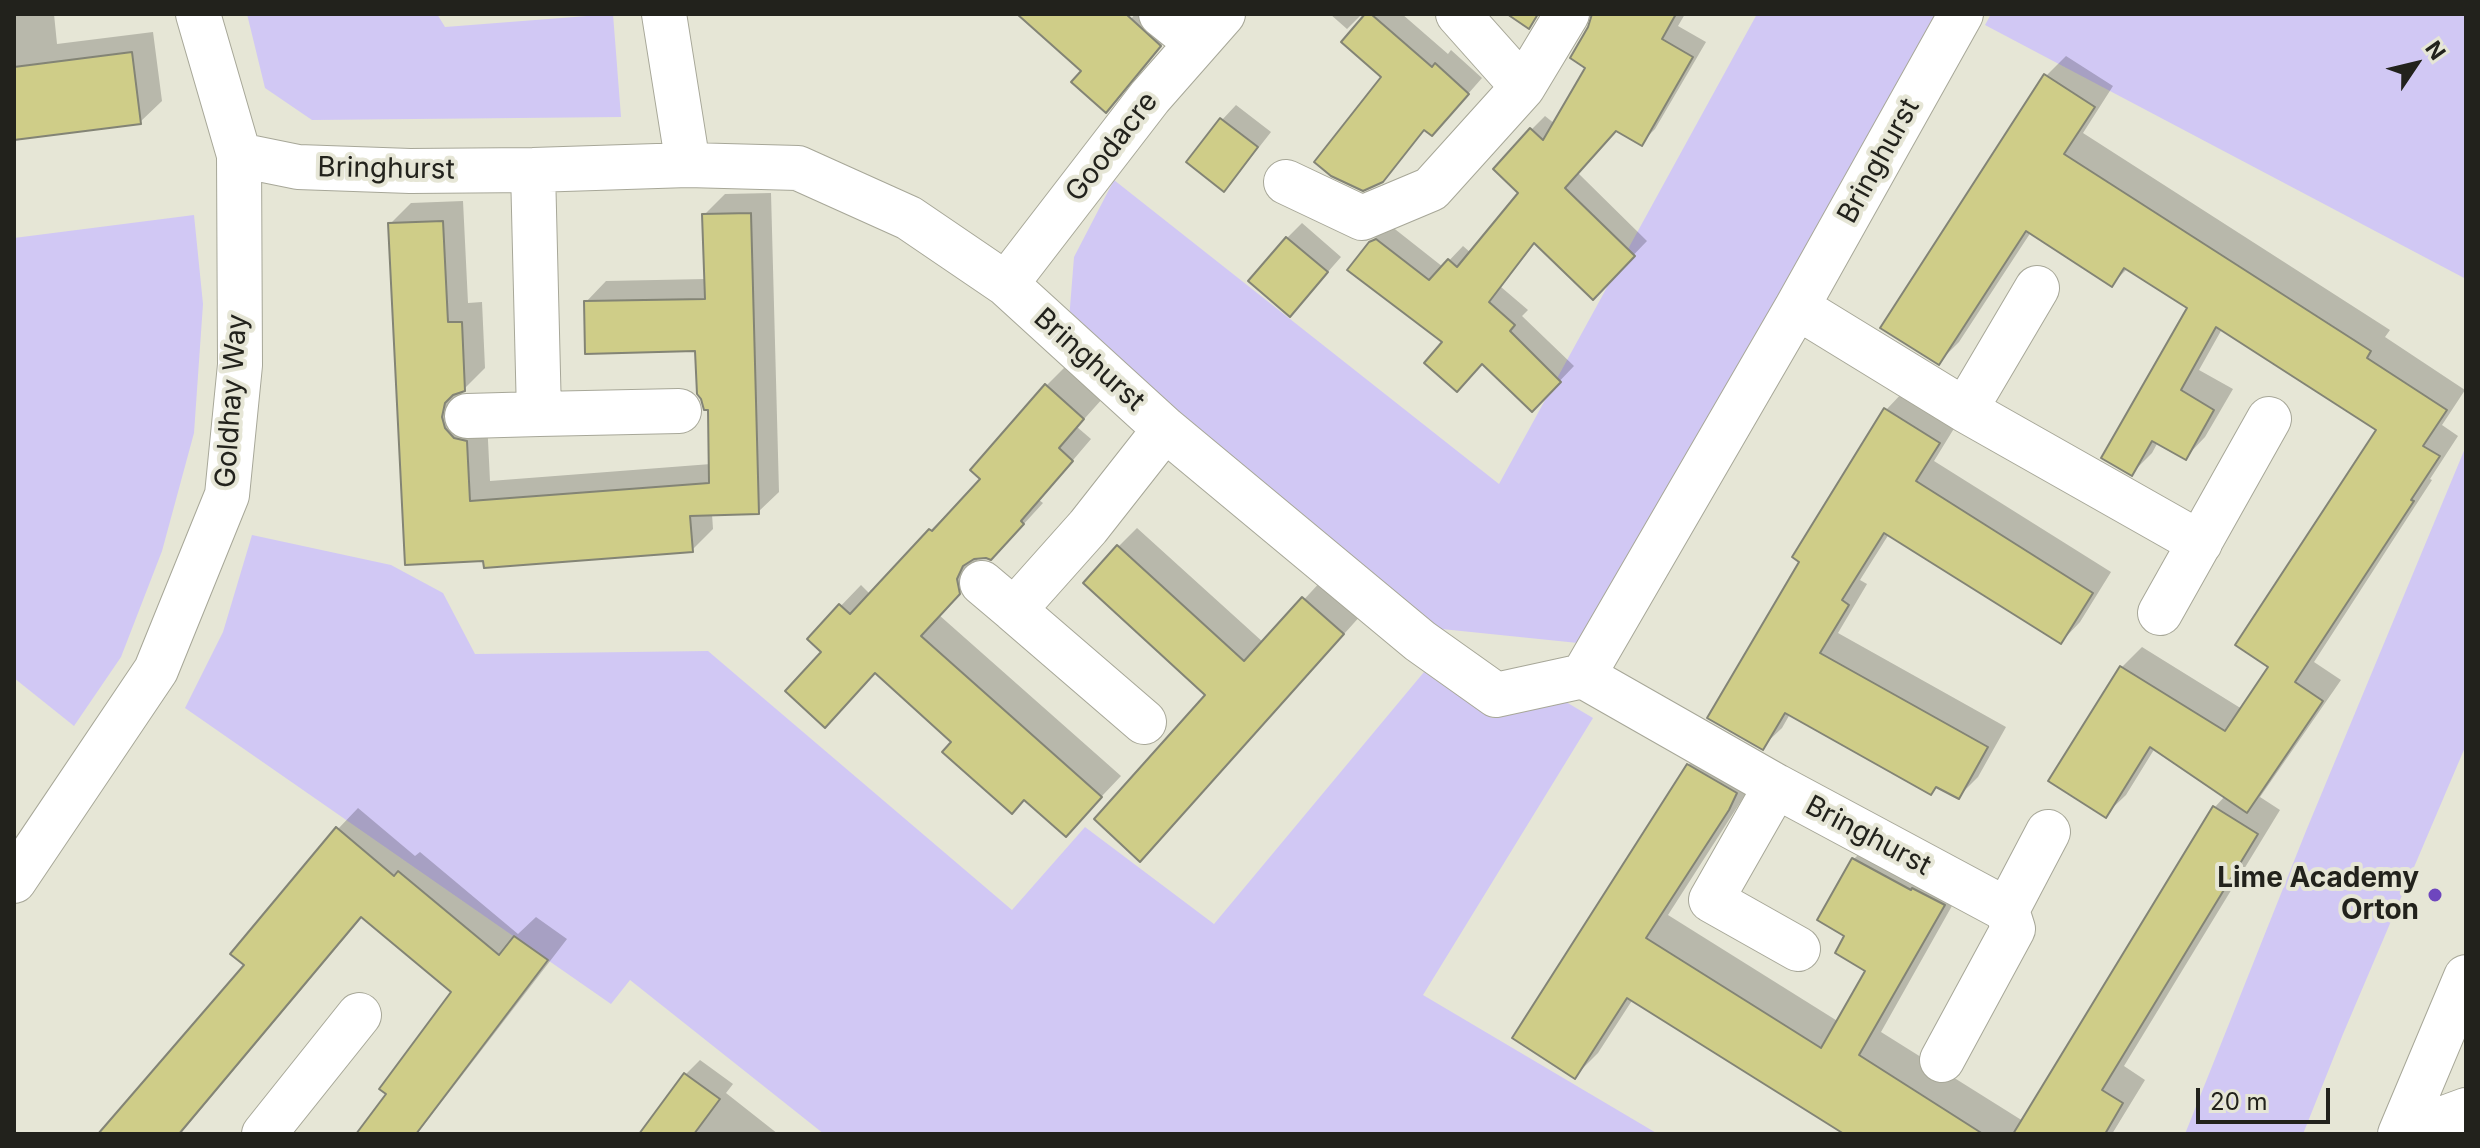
<!DOCTYPE html>
<html>
<head>
<meta charset="utf-8">
<style>
  body { margin:0 }
  #map { position:relative; width:2480px; height:1148px; overflow:hidden; background:#e6e6d6; font-family:Inter,sans-serif }
  canvas { display:block }
  .frame { position:absolute; inset:0; border:16px solid #22221c; pointer-events:none }
  .north { position:absolute; left:2376px; top:24px; width:80px; height:80px; -webkit-text-stroke:6px #e6e6d6; paint-order:stroke; rotate:55deg; font-size:22px; font-weight:700; line-height:32px; text-align:center; color:#22221c }
  .north::after { content:''; display:block; margin:auto; width:28px; height:36px; background:#22221c; clip-path:polygon(50% 0,100% 100%,50% 72%,0 100%) }
  .scale { position:absolute; left:2196px; top:1088px; width:134px; height:36px; box-sizing:border-box; border:4px solid #22221c; border-top:0; padding-left:10px; font-size:24px; line-height:28px; white-space:nowrap; color:#22221c; -webkit-text-stroke:6px #e6e6d6; paint-order:stroke }
</style>
</head>
<body>
<div id="map">
<canvas width="2480" height="1148"></canvas>
<div class="frame"></div>
<div class="north">N</div>
<div class="scale">20 m</div>
</div>
<script>
const ctx = document.querySelector('canvas').getContext('2d');
ctx.lineJoin = 'round';
function fill(path, color) {
  ctx.fillStyle = color;
  ctx.fill(path, 'evenodd');
}
function shape(rows) {
  const path = new Path2D();
  for (const r of rows) {
    path.moveTo(r[0], r[1]);
    for (let i = 2; i < r.length; i += 2) path.lineTo(r[i], r[i + 1]);
  }
  return path;
}
function stroke(path, color, width, dash) {
  ctx.strokeStyle = color;
  ctx.lineWidth = width;
  ctx.lineCap = dash ? 'butt' : 'round';
  ctx.setLineDash(dash || []);
  ctx.stroke(path);
}
function label(font, color, halo, rows, align = 'center') {
  ctx.font = font + ' Inter,sans-serif';
  ctx.lineWidth = 8;
  ctx.setLineDash([]);
  ctx.textBaseline = 'middle';
  ctx.strokeStyle = halo;
  ctx.fillStyle = color;
  for (const [text, x, y, turn = 0] of rows) {
    ctx.save();
    ctx.translate(x, y);
    ctx.rotate((+turn || 0) * Math.PI / 180);
    ctx.textAlign = isNaN(turn) ? turn : align;
    if (halo) ctx.strokeText(text, 0, 0);
    ctx.fillText(text, 0, 0);
    ctx.restore();
  }
}
fill(shape([
  [247,14,437,14,445,27,613,14,621,117,312,120,265,88],
  [1757,14,1944,14,1578,643,1432,628,1069,320,1074,257,1114,180,1499,484],
  [1991,14,2462,14,2466,16,2466,279,1985,25],
  [194,215,203,304,194,433,162,551,121,657,74,726,14,678,14,238],
  [2466,446,2466,745,2343,1034,2303,1134,2185,1134,2306,831],
  [252,535,391,565,443,593,475,654,708,651,1012,910,1085,827,1214,924,1424,672,1492,718,1566,702,1593,718,1423,995,1658,1134,824,1134,630,980,611,1004,185,708,223,632]
]), '#d1c8f4');
fill(shape([
  [14,14,54,14,57,44,153,32,162,101,140,122,14,138],
  [1020,14,1124,14,1131,19,1135,14,1156,14,1174,31,1106,111,1084,71],
  [1330,14,1362,14,1347,29],
  [1368,14,1402,14,1448,54,1451,50,1482,78,1446,119,1426,129,1382,180,1384,77],
  [1600,14,1685,14,1678,26,1706,42,1655,129,1641,143,1617,129,1578,173,1647,241,1593,297,1536,242,1501,287,1528,310,1522,316,1574,366,1532,410,1483,362,1445,342,1370,243,1385,228,1391,226,1443,267,1463,246,1471,253,1521,192,1531,130,1545,116,1555,124,1588,68],
  [2066,56,2113,86,2083,133,2390,330,2385,337,2465,390,2442,425,2458,436,2430,479,2432,480,2314,662,2341,680,2260,797,2280,810,2124,1066,2145,1080,2112,1134,1848,1134,1633,999,1598,1053,1575,1076,1688,765,1712,742,1752,784,1668,915,1839,1022,1868,970,1847,935,1854,859,1877,836,1966,881,1881,1032,2023,1121,2215,807,2225,796,2155,748,2126,795,2105,815,2122,667,2142,647,2242,709,2271,666,2379,429,2222,329,2199,370,2233,389,2205,437,2185,458,2158,442,2152,453,2132,473,2189,307,2128,268,2112,284,2031,232,1959,342,1939,362,2046,76],
  [1236,105,1271,132,1238,174,1224,189,1222,120],
  [771,193,779,492,758,512,712,514,713,529,692,550,407,563,390,224,411,203,463,201,468,303,482,302,485,368,463,390,462,396,487,420,490,481,711,464,710,408,697,349,586,302,606,281,706,279,704,215,725,194],
  [1302,223,1341,257,1290,315,1287,238],
  [1066,366,1103,398,1077,427,1091,439,1039,500,1043,503,1011,538,977,557,979,572,939,615,1121,776,1066,834,954,741,876,671,824,652,809,639,861,585,871,595,931,530,951,510,952,512,983,479,1046,386],
  [1905,390,1958,422,1934,461,2111,572,2080,622,2061,642,1889,534,1860,580,1867,584,1838,633,2006,727,1978,777,1958,797,1938,785,1931,793,1790,714,1782,728,1762,747,1802,561,1886,410],
  [1137,528,1264,643,1323,579,1362,614,1159,840,1208,695,1118,547],
  [358,808,415,856,420,852,518,934,536,917,567,939,417,1134,358,1134,389,1094,454,992,363,916,180,1134,100,1134,246,965,338,829],
  [700,1060,733,1084,726,1093,778,1134,641,1134,686,1074]
]), '#0003');
const building = shape([
  [1017,14,1126,14,1161,46,1106,113,1071,82,1081,71,1017,14],
  [1365,14,1371,14,1432,67,1435,63,1469,94,1432,136,1424,130,1383,182,1363,191,1331,176,1314,162,1381,77,1341,42,1365,14],
  [1507,14,1538,14,1529,29,1507,14],
  [1592,14,1676,14,1662,39,1693,57,1642,146,1616,131,1565,188,1635,256,1593,300,1534,243,1489,302,1515,325,1510,331,1561,382,1532,412,1482,364,1457,392,1424,363,1442,342,1347,270,1369,242,1376,239,1429,280,1448,259,1457,267,1518,193,1493,169,1530,128,1543,140,1585,68,1570,58,1588,27,1592,14],
  [132,52,141,124,14,140,14,67,132,52],
  [2044,74,2095,107,2064,154,2371,351,2367,358,2447,410,2423,446,2440,456,2411,500,2414,501,2295,682,2323,701,2247,813,2150,747,2106,818,2048,781,2120,666,2225,731,2268,667,2235,645,2376,430,2216,327,2181,390,2214,410,2186,460,2152,441,2132,476,2101,458,2187,308,2124,268,2112,287,2026,231,1939,365,1880,328,2044,74],
  [1220,118,1258,147,1224,192,1186,162,1220,118],
  [751,213,759,514,690,516,693,552,484,568,483,561,405,565,388,223,443,221,448,322,462,322,465,391,453,395,445,403,442,417,445,428,454,438,467,441,470,501,709,483,708,410,704,410,701,399,697,394,695,351,585,354,584,301,705,299,702,214,751,213],
  [1286,237,1328,272,1290,317,1248,281,1286,237],
  [1045,384,1084,419,1059,448,1073,461,1021,521,1024,524,991,560,986,558,974,559,963,566,957,579,960,594,921,636,1102,797,1066,837,1024,800,1012,814,942,752,951,742,875,673,825,728,785,691,821,652,807,639,839,604,850,614,929,529,932,531,980,479,970,470,1045,384],
  [1884,408,1940,443,1916,481,2093,593,2061,644,1884,533,1842,600,1849,605,1820,653,1988,747,1959,799,1936,787,1931,795,1785,713,1763,750,1707,718,1799,562,1792,557,1884,408],
  [1117,545,1244,661,1302,597,1344,634,1140,862,1094,819,1205,695,1083,583,1117,545],
  [1687,764,1737,793,1729,810,1646,938,1821,1048,1865,971,1835,953,1844,936,1817,920,1852,858,1911,890,1912,888,1945,905,1859,1055,1983,1134,1844,1134,1627,998,1575,1079,1512,1038,1687,764],
  [2213,806,2258,834,2102,1090,2123,1103,2105,1134,2013,1134,2213,806],
  [336,827,394,876,398,871,499,955,514,936,548,960,416,1134,356,1134,386,1094,379,1089,451,992,361,917,179,1134,98,1134,244,965,230,954,336,827],
  [684,1073,720,1099,694,1134,639,1134,684,1073]
]);
fill(building, '#cfcd88');
stroke(building, '#838475', 2);
const minor = shape([
  [664,14,688,165],
  [1161,14,1197,43],
  [1523,87,1567,14],
  [239,155,298,167,410,171,533,170,688,165,798,168,909,218,1006,284,1165,429,1420,641,1496,695,1583,676,1776,786,2007,910,2013,929,1942,1060],
  [533,170,539,414,679,411],
  [1286,182,1362,218,1431,189,1523,87,1458,14],
  [1006,284,1150,97,1223,14],
  [1797,307,1965,410,2200,543],
  [1965,410,2037,288],
  [467,416,539,414],
  [982,583,1014,610],
  [2160,613,2269,419],
  [1583,676,1797,307,1961,14],
  [1144,722,1014,610,1088,527,1165,429],
  [1776,786,1711,900,1798,949],
  [14,881,156,670,227,495,240,365,239,155,198,14],
  [2007,910,2048,832],
  [264,1134,359,1015],
  [2400,1134,2466,977],
  [2401,1134,2466,1110]
]);
stroke(minor, '#a7a798', 46);
stroke(minor, '#fff', 44);
for (const [x, y, r, color] of [
  [2435,895,8,"#6e46be"]
]) {
  const dot = new Path2D();
  dot.arc(x, y, r, 0, 2 * Math.PI);
  ctx.fillStyle = color;
  ctx.fill(dot);
  stroke(dot, '#e6e6d6', 3);
}
label('28px', '#22221c', '#e6e6d6', [
  ["Goodacre",1112,147,-52],
  ["Bringhurst",1879,161,-61],
  ["Bringhurst",386,169,1],
  ["Bringhurst",1089,360,42],
  ["Goldhay Way",232,401,-86],
  ["Bringhurst",1868,836,28]
]);
label('bold 28px', '#22221c', '#e6e6d6', [
  ["Lime Academy",2419,879],
  ["Orton",2419,911]
], 'right');
</script>
</body>
</html>
